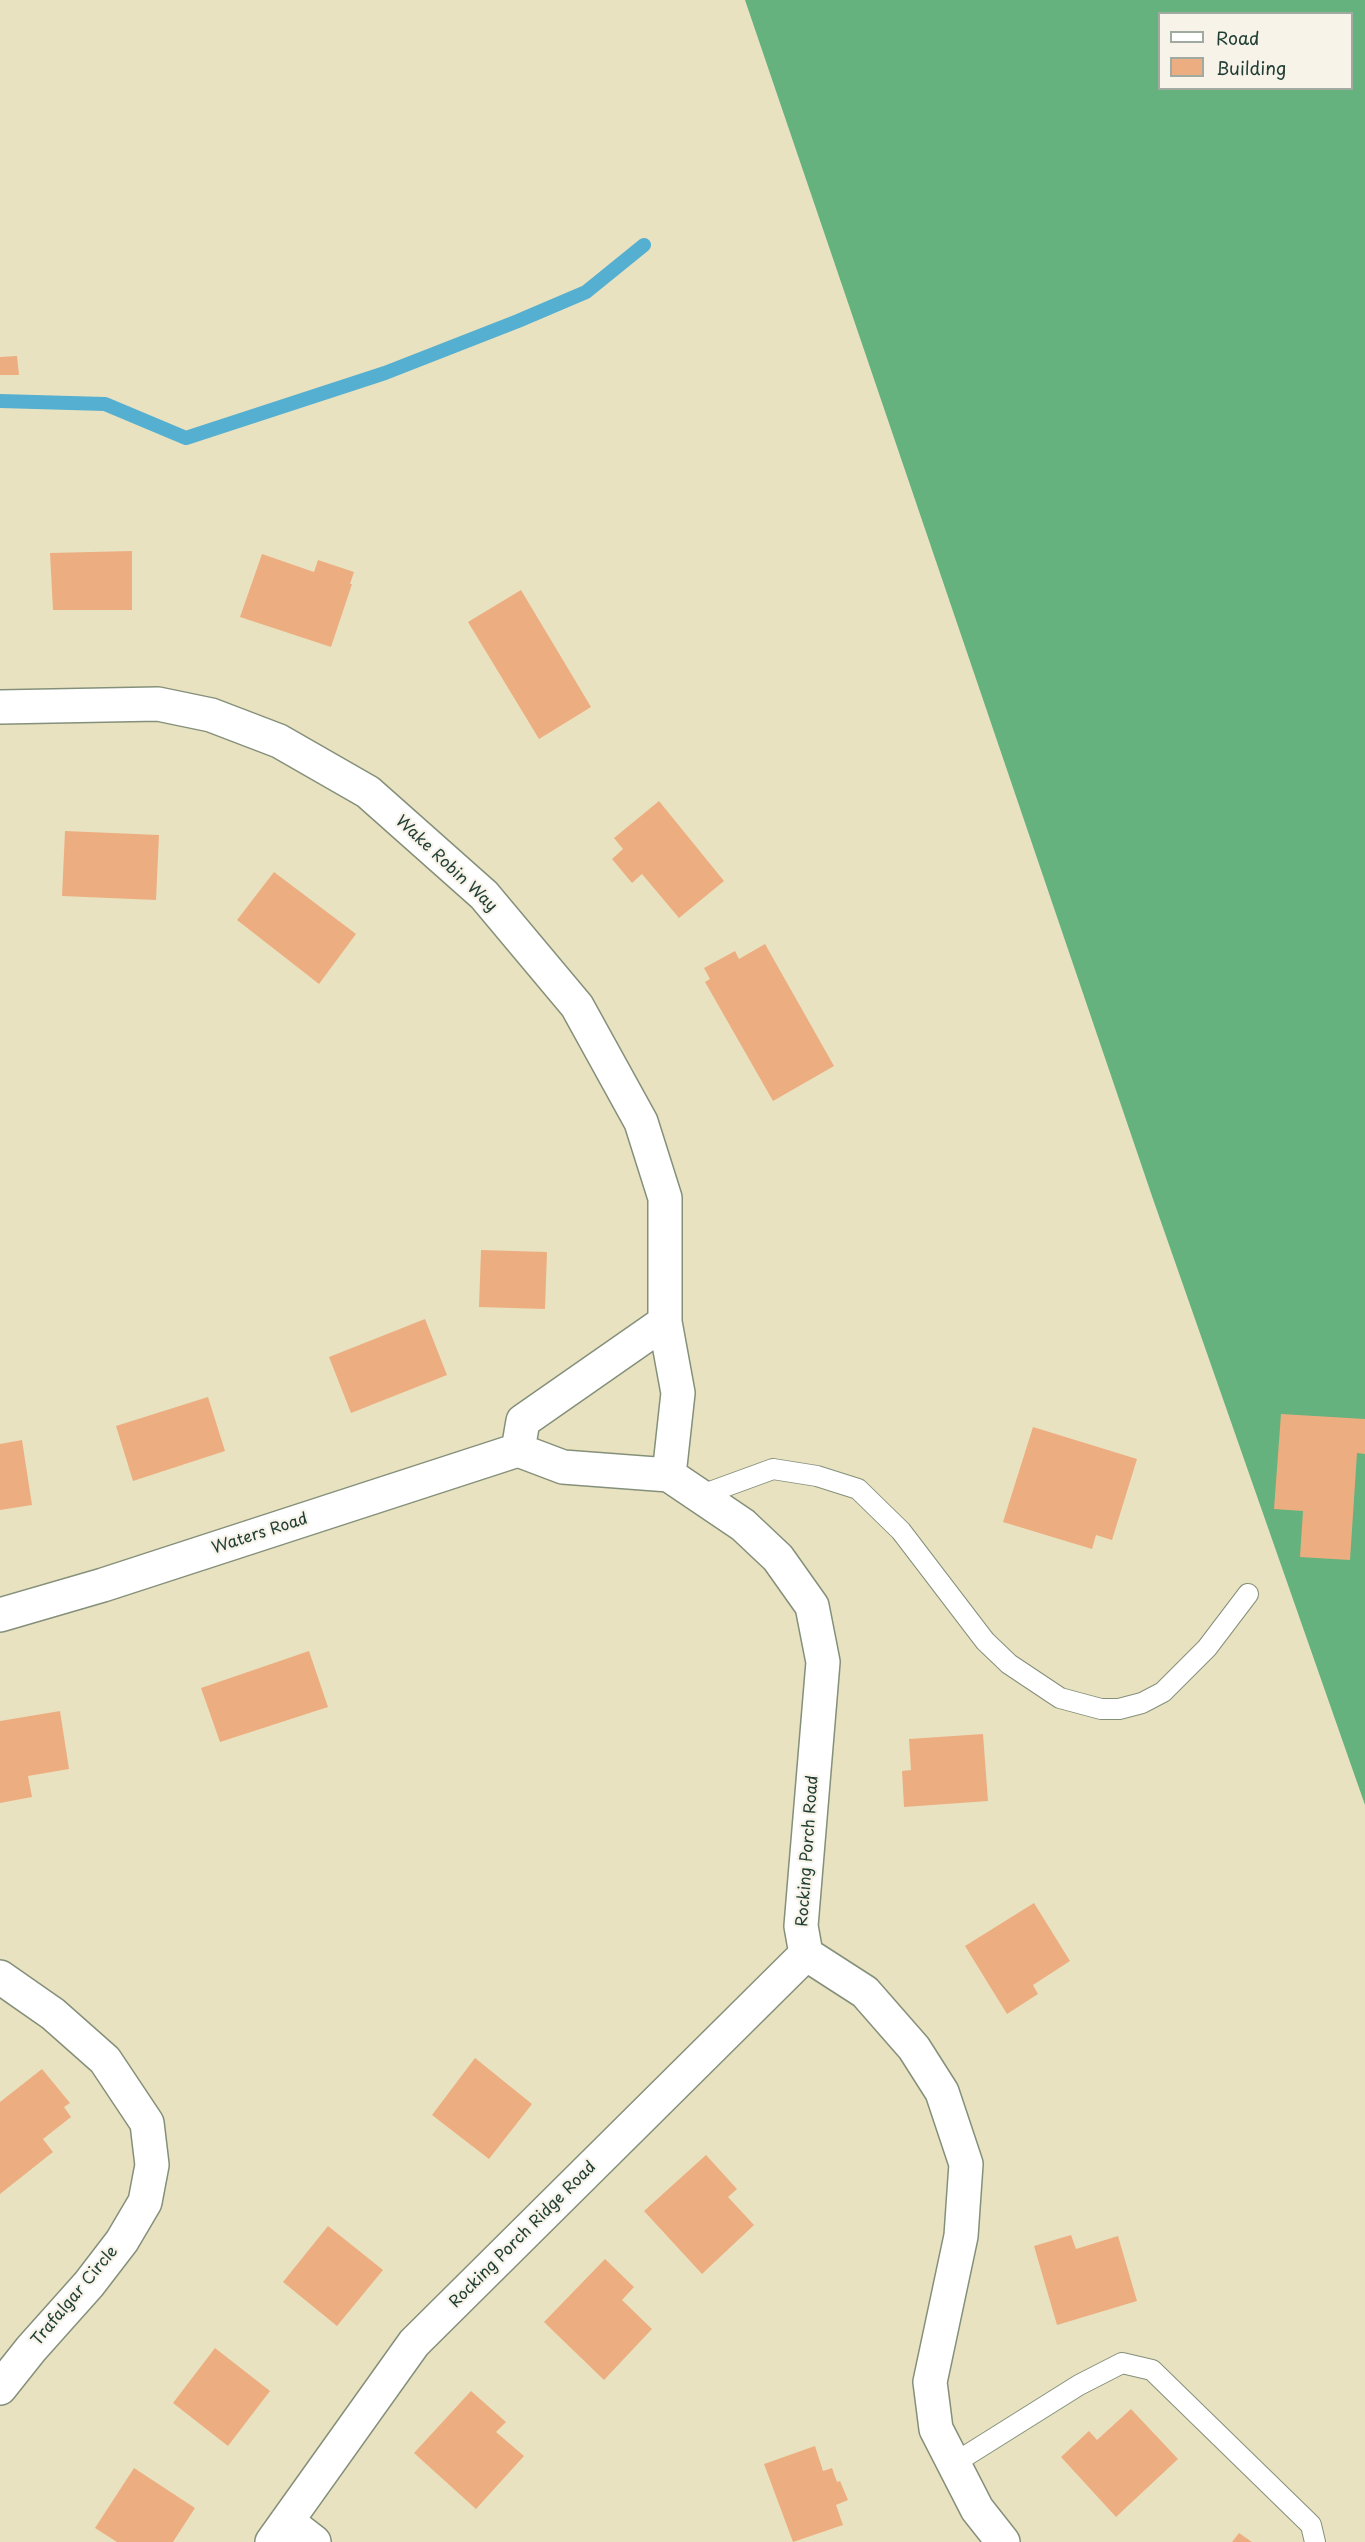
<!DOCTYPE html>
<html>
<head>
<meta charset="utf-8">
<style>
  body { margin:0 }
  #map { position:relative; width:1365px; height:2542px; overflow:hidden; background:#e9e2c0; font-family:"Playpen Sans",sans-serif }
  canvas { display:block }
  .legend { position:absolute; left:1158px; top:12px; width:195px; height:78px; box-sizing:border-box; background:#f7f3e8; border:2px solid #a1aaa0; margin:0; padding:8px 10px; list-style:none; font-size:18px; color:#1f3d34 }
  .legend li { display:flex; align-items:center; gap:12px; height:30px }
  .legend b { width:30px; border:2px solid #a1aaa0 }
</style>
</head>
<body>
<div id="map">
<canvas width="1365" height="2542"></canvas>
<ul class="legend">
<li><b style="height:8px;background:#fff"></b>Road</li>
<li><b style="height:16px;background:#ecae81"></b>Building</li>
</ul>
</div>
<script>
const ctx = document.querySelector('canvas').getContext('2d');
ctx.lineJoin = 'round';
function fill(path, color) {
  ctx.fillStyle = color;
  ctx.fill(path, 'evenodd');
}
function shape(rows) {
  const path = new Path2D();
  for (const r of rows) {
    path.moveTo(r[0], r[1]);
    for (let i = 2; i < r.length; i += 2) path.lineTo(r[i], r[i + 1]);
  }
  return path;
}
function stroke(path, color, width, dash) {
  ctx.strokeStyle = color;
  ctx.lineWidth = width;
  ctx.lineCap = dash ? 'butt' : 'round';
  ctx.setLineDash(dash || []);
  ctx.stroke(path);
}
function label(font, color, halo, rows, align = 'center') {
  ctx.font = font + ' "Playpen Sans",sans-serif';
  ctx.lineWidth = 4.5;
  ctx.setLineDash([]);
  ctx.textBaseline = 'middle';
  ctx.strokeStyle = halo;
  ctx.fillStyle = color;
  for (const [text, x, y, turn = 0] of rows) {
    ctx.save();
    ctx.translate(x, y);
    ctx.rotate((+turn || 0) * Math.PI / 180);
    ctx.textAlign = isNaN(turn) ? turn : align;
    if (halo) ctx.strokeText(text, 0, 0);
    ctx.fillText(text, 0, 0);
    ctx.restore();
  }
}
fill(shape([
  [745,0,1365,0,1365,1805,1153,1199],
  [1160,14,1352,14,1352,88,1160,88]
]), '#65b27e');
stroke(shape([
  [0,401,105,404,186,438,385,373,518,321,586,292,644,245]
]), '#54afd1', 14);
fill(shape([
  [17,356,19,375,0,375,0,357],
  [132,551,132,610,53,610,50,553],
  [262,554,314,572,318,560,354,572,350,584,352,584,331,647,240,617],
  [521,590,591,707,539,739,468,622],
  [659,801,724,881,679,918,642,874,632,883,612,859,623,849,614,838],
  [65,831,159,835,156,900,62,896],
  [274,872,356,934,319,984,237,920],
  [765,944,834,1066,773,1101,705,982,710,979,704,968,735,951,739,959],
  [481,1250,547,1252,545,1309,479,1307],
  [425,1319,447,1375,351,1413,329,1357],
  [208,1397,225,1451,133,1481,116,1426],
  [1281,1414,1365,1419,1365,1454,1357,1453,1350,1560,1300,1557,1303,1511,1274,1509],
  [1033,1427,1137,1459,1112,1540,1096,1535,1092,1549,1003,1522],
  [22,1440,32,1505,0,1510,0,1444],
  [309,1651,328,1707,220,1742,201,1688],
  [60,1711,69,1769,28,1776,32,1797,0,1803,0,1721],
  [983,1734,988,1801,904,1807,902,1771,911,1770,909,1739],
  [1034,1903,1070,1961,1033,1985,1038,1994,1007,2014,965,1946],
  [475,2058,532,2104,489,2159,432,2115],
  [42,2069,70,2103,64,2107,71,2117,43,2139,53,2152,0,2194,0,2102],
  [706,2155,737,2189,728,2197,754,2225,702,2274,644,2211],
  [328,2226,383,2270,337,2326,283,2282],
  [1071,2235,1076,2249,1118,2236,1137,2301,1057,2325,1034,2246],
  [605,2259,634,2287,622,2300,652,2329,604,2380,544,2322],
  [215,2348,270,2391,228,2446,173,2403],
  [471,2391,506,2422,496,2432,524,2456,476,2509,414,2453],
  [1131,2409,1178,2459,1116,2517,1061,2457,1089,2431,1097,2440],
  [815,2446,823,2471,832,2468,837,2482,840,2481,848,2500,836,2505,843,2525,793,2542,764,2464],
  [134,2468,195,2508,173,2542,117,2542,95,2528],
  [1239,2533,1252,2542,1232,2542]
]), '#ecae81');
const service = shape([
  [699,1496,773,1469,817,1476,858,1489,901,1531,985,1641,1009,1664,1060,1698,1101,1709,1119,1709,1142,1703,1163,1692,1207,1648,1248,1594],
  [953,2464,1079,2385,1122,2363,1152,2370,1311,2525,1315,2542]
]);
const minor = shape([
  [0,707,158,704,211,715,279,741,368,792,484,895,577,1006,641,1122,665,1198,665,1322,678,1393,669,1475],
  [665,1322,523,1421,518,1450,563,1467,669,1475],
  [669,1475,743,1525,778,1558,812,1606,823,1662,801,1926,806,1954,865,1992,914,2048,942,2092,966,2164,961,2236,930,2382,936,2429,977,2509,1003,2542],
  [0,1615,103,1585,518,1450],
  [0,1977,53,2014,105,2060,147,2123,152,2165,145,2202,122,2241,89,2284,31,2349,0,2388],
  [287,2521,314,2542],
  [272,2542,414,2343,806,1954]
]);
stroke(service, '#84907a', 22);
stroke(minor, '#84907a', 36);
stroke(service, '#fff', 20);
stroke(minor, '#fff', 33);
label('16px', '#1f3d34', '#f7f3e8', [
  ["Wake Robin Way",446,864,43],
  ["Waters Road",260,1534,-18],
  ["Rocking Porch Road",808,1851,-86],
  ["Rocking Porch Ridge Road",523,2235,-45],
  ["Trafalgar Circle",75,2296,-50]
]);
</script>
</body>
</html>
